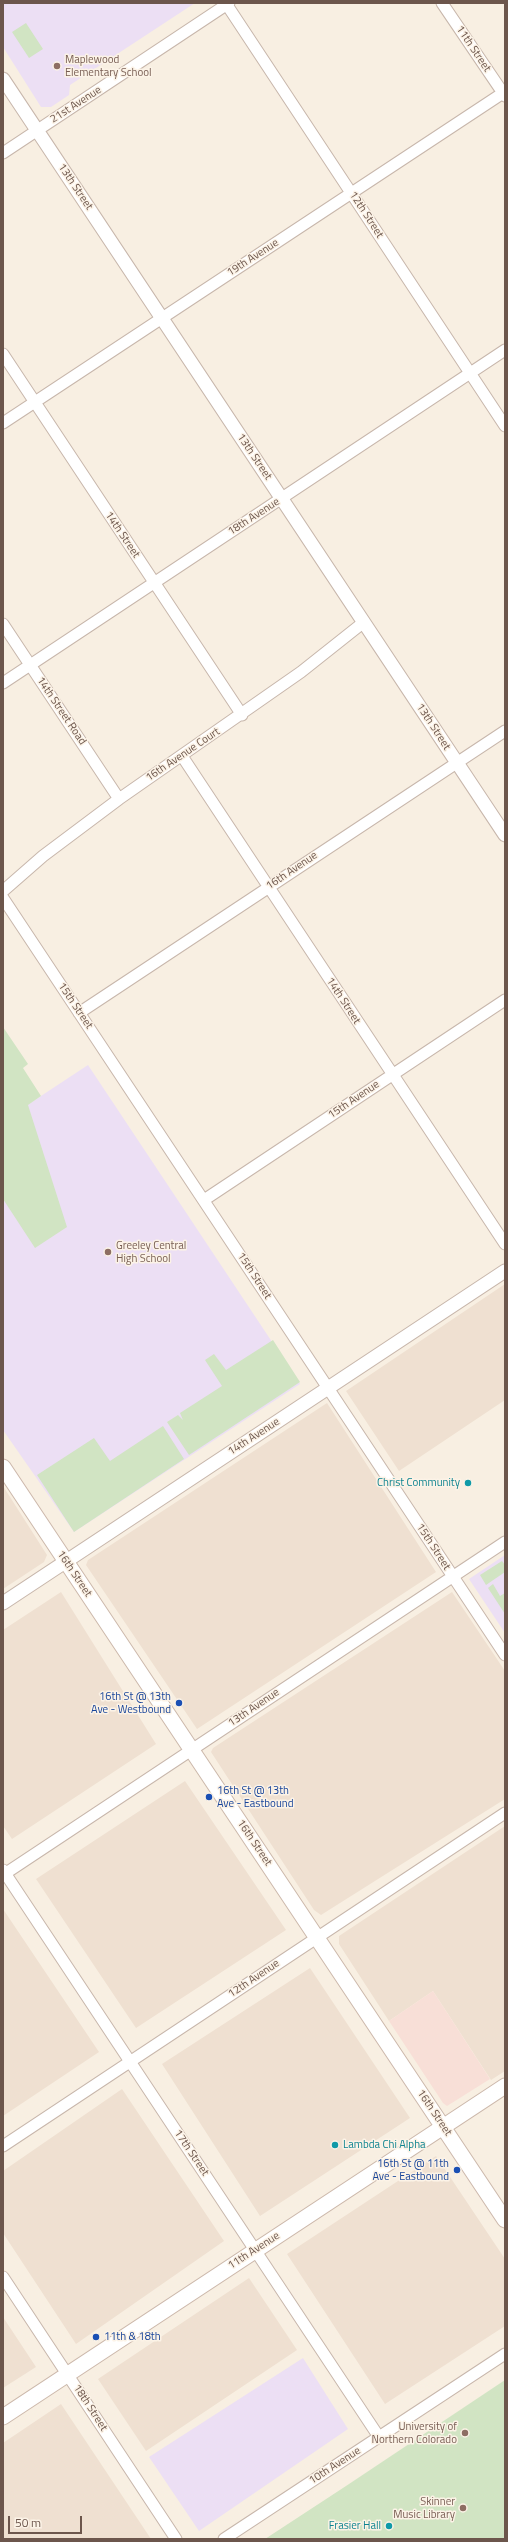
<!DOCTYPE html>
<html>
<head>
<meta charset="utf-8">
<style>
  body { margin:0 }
  #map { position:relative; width:508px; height:2542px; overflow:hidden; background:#f8efe2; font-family:"Titillium Web",sans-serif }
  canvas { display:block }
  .frame { position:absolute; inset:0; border:4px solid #6c564c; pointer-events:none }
  .scale { position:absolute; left:8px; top:2516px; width:74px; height:18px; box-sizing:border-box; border:2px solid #6c564c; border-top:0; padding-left:5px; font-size:12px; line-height:14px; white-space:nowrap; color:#6c564c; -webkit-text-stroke:3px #fcf3e7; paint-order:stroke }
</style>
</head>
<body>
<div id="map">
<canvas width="508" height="2542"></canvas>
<div class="frame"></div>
<div class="scale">50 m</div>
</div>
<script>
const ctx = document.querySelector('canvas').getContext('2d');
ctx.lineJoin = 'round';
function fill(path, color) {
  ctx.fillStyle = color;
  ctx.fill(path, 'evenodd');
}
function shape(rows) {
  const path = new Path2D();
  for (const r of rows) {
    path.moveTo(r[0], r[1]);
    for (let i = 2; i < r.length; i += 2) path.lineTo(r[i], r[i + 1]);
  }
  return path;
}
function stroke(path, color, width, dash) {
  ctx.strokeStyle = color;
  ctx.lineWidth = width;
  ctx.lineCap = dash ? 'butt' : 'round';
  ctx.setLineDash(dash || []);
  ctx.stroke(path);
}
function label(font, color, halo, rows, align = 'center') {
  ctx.font = font + ' "Titillium Web",sans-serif';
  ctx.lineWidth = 3;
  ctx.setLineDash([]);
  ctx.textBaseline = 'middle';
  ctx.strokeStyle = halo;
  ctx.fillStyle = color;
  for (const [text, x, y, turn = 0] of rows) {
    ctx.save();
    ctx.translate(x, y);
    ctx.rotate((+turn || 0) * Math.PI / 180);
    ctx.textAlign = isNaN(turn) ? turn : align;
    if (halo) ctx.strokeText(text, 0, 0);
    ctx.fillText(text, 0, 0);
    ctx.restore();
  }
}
fill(shape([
  [505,1284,505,1400,399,1471,346,1391],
  [327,1403,436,1572,197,1729,86,1565,88,1560],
  [3,1486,47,1555,44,1562,3,1589],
  [61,1592,156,1744,12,1839,3,1826,3,1630],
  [452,1592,505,1671,505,1799,321,1915,314,1910,211,1752,213,1748],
  [185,1781,286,1930,136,2028,36,1879],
  [505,1826,505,2071,491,2080,433,1991,389,2021,339,1944,339,1936],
  [3,1909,99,2052,3,2116],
  [310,1968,410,2118,260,2216,162,2064],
  [122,2089,224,2241,76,2344,3,2233,3,2171],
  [436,2156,505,2259,505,2326,385,2404,287,2254],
  [249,2278,297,2350,146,2451,98,2379],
  [3,2317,36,2367,3,2388],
  [61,2404,151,2539,3,2539,3,2443]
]), '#efe0d1');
fill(shape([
  [433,1991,490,2079,447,2106,443,2103,389,2021]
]), '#f8dfd7');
fill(shape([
  [3,3,195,3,70,85,69,95,51,107,41,107,3,47],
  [88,1065,300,1384,74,1532,3,1430,3,1121],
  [505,1555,505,1633,469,1579],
  [303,2358,348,2429,199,2531,149,2457]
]), '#ecdff4');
fill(shape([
  [26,23,43,49,29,58,12,32],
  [3,1027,28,1064,23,1068,41,1096,28,1105,67,1227,35,1248,3,1199],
  [273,1340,300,1382,189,1455,167,1422,178,1415,183,1420,180,1413,222,1386,205,1360,214,1354,226,1370],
  [163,1426,184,1459,74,1532,37,1475,94,1438,110,1461],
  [502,1561,505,1565,505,1572,486,1585,480,1575],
  [493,1584,500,1596,505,1593,505,1614,488,1588],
  [505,2380,505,2539,265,2539,346,2486]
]), '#d1e4c3');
const minor = shape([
  [442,3,505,96],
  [227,5,505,426],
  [3,153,229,3],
  [3,354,242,715],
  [3,423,503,93],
  [3,624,119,799],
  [3,683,505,350],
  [182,756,505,1244],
  [3,891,43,856,119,799,301,672,364,622],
  [3,898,505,1655],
  [79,1013,505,731],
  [204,1200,505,1000],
  [3,1870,379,2437],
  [3,1875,505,1542],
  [3,2146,505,1813],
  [3,2277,176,2539],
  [224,2539,505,2354]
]);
const tertiary = shape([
  [3,79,505,835],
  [3,1603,505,1271]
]);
const secondary = shape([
  [3,1467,505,2220],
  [3,2417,505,2086]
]);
stroke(minor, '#c7b6ab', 13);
stroke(tertiary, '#c7b6ab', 15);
stroke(secondary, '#ccb8ab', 17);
stroke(minor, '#fff', 11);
stroke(tertiary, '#fff', 13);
stroke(secondary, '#fff', 15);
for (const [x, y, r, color] of [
  [57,66,4,"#8d6e63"],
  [108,1252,4,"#8d6e63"],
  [468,1483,4,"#0f9aa8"],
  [179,1703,4,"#1a4fb4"],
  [209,1797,4,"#1a4fb4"],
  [335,2145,4,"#0f9aa8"],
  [457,2170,4,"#1a4fb4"],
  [96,2337,4,"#1a4fb4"],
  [465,2433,4,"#8d6e63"],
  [463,2508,4,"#8d6e63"],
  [389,2526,4,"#0f9aa8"]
]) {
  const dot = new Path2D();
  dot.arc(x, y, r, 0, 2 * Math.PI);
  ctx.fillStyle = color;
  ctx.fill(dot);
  stroke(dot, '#fcf3e7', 1.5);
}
label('11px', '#6c564c', '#fcf3e7', [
  ["11th Street",473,49,56],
  ["21st Avenue",76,105,-33],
  ["13th Street",75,187,56],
  ["12th Street",366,215,57],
  ["19th Avenue",253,258,-33],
  ["13th Street",254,457,56],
  ["18th Avenue",254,517,-33],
  ["14th Street",122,535,56],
  ["14th Street Road",61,711,56],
  ["13th Street",433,727,57],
  ["16th Avenue Court",183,755,-34],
  ["16th Avenue",292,871,-34],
  ["14th Street",343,1001,57],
  ["15th Street",75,1006,56],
  ["15th Avenue",354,1100,-34],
  ["15th Street",254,1276,57],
  ["14th Avenue",254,1437,-33],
  ["15th Street",433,1547,57],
  ["16th Street",74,1574,56],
  ["13th Avenue",254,1708,-34],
  ["16th Street",254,1843,56],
  ["12th Avenue",254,1979,-34],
  ["16th Street",434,2113,56],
  ["17th Street",191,2153,56],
  ["11th Avenue",254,2251,-33],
  ["18th Street",90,2408,57],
  ["10th Avenue",335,2466,-33]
]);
label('11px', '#785e54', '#fcf3e7', [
  ["Maplewood",65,60],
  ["Elementary School",65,73],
  ["Greeley Central",116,1246],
  ["High School",116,1259],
  ["University of",457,2427,"right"],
  ["Northern Colorado",457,2440,"right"],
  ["Skinner",455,2502,"right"],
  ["Music Library",455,2515,"right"]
], 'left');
label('11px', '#0d838f', '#fcf3e7', [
  ["Christ Community",460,1483],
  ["Lambda Chi Alpha",343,2145,"left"],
  ["Frasier Hall",381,2526]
], 'right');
label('11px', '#164399', '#fcf3e7', [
  ["16th St @ 13th",171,1697],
  ["Ave - Westbound",171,1710],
  ["16th St @ 13th",217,1791,"left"],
  ["Ave - Eastbound",217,1804,"left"],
  ["16th St @ 11th",449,2164],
  ["Ave - Eastbound",449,2177],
  ["11th & 18th",104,2337,"left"]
], 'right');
</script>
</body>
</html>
